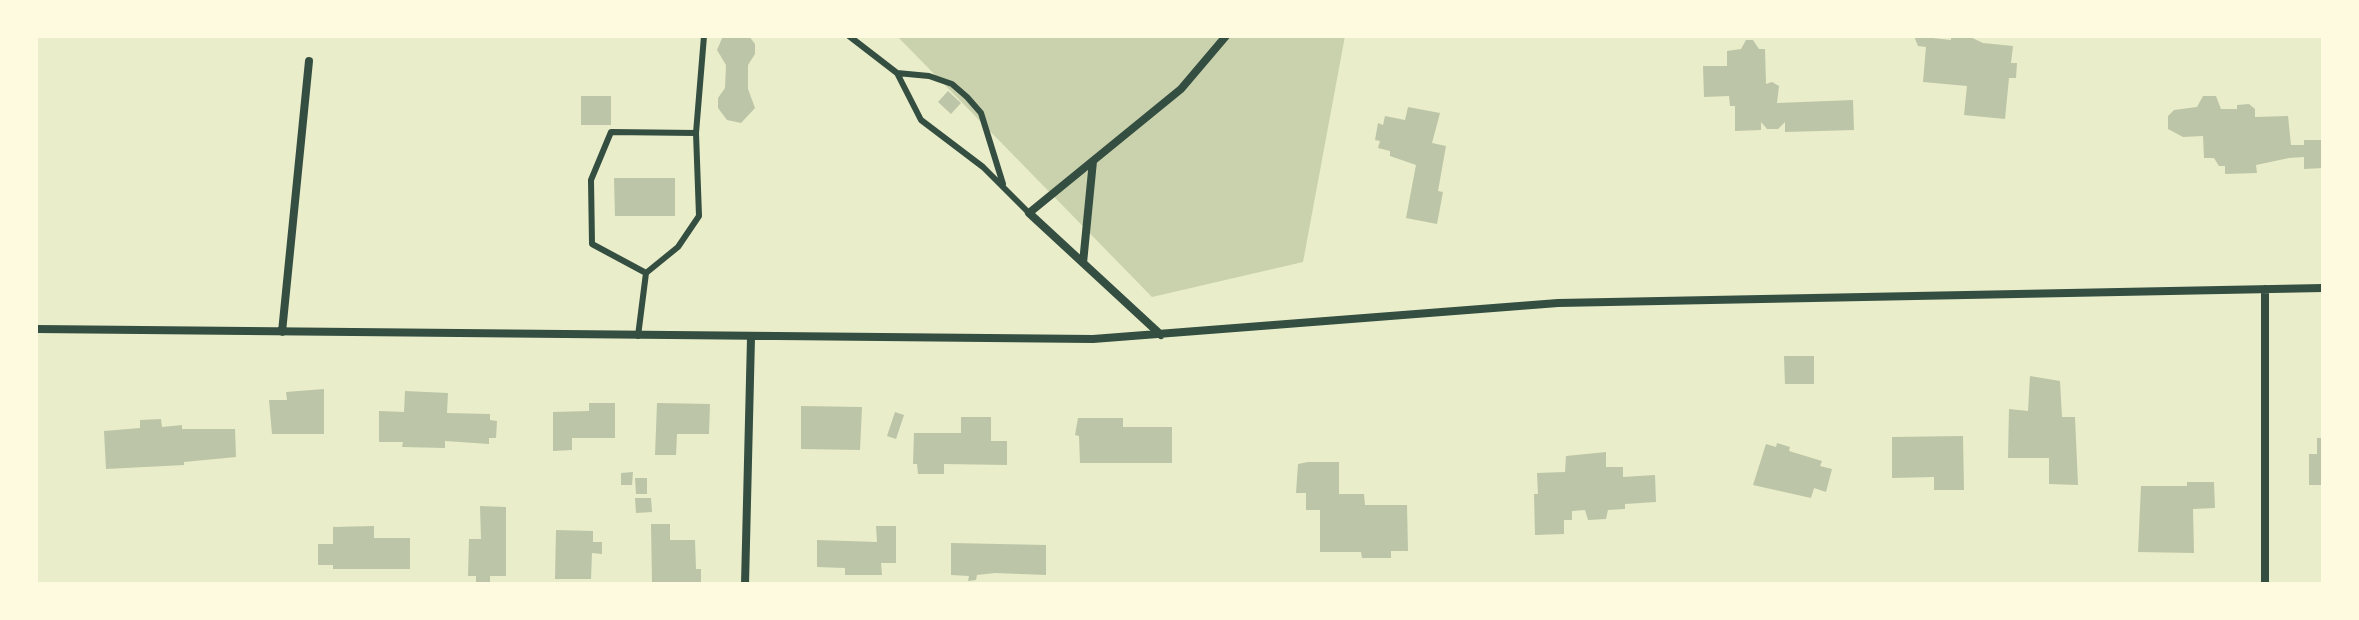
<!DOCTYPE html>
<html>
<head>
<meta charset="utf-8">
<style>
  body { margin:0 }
  #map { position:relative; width:2359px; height:620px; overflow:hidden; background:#e9edc9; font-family:"Archivo Narrow",sans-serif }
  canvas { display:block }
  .frame { position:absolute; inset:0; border:38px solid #fefae0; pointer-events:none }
</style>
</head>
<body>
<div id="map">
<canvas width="2359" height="620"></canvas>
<div class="frame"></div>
</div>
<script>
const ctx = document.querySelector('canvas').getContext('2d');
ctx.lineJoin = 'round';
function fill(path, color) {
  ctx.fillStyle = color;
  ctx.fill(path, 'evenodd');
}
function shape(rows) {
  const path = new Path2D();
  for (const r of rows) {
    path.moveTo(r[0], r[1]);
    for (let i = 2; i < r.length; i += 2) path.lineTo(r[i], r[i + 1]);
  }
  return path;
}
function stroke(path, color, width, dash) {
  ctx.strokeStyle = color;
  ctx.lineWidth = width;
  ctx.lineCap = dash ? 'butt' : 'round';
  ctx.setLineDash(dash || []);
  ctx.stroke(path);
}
fill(shape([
  [897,36,1345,36,1303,262,1152,297]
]), '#cad2ad');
fill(shape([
  [723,36,749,36,755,44,755,54,748,65,748,89,755,108,741,123,727,120,718,108,718,98,725,88,726,65,717,50],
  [1914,36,1951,40,1951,36,1968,36,1983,43,2013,46,2011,63,2017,63,2016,78,2009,78,2005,119,1964,115,1967,86,1923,82,1926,47,1918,46],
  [1746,40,1753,40,1759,49,1765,49,1766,84,1772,82,1779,86,1777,103,1853,100,1854,130,1785,132,1785,122,1778,129,1767,129,1761,122,1761,130,1735,131,1735,106,1730,106,1729,96,1704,97,1703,66,1727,66,1727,51,1741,49],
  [948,91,961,103,951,114,938,102],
  [581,96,611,96,611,125,581,125],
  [2203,96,2216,96,2221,109,2237,109,2237,105,2249,104,2255,109,2255,117,2288,116,2291,145,2304,145,2304,140,2323,140,2323,168,2304,169,2304,157,2289,158,2256,165,2257,173,2225,174,2225,166,2219,166,2214,158,2204,158,2203,136,2183,137,2168,129,2168,116,2174,110,2197,107],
  [1408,107,1440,113,1432,143,1446,146,1438,191,1443,192,1437,224,1406,218,1416,165,1390,156,1390,151,1378,148,1380,141,1375,140,1378,123,1383,125,1385,116,1405,120],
  [614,178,675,178,675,216,615,216],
  [1784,356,1814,356,1814,384,1785,384],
  [2030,376,2060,381,2062,417,2075,417,2078,485,2049,484,2049,458,2008,458,2009,409,2028,411],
  [324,389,324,434,272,434,269,400,287,400,286,392],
  [405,391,448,393,447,413,490,414,490,420,497,421,496,438,489,438,489,444,445,441,445,448,402,447,403,442,379,442,379,411,404,412],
  [589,403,615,403,615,438,572,438,572,450,553,451,553,412,589,411],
  [657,403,710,404,709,434,677,434,676,455,655,455],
  [801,406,862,407,860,450,801,449],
  [895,412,904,415,896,439,887,436],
  [961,417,991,417,991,441,1007,441,1007,465,944,464,944,474,918,474,917,464,913,464,914,433,961,433],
  [1078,418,1123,418,1123,427,1172,427,1172,463,1080,463,1079,436,1075,435],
  [161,419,162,427,182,425,182,429,235,429,236,457,184,462,184,465,106,469,104,431,140,428,140,420],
  [1963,436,1964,490,1934,490,1934,477,1892,478,1892,437],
  [2317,438,2323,438,2323,485,2309,485,2309,454,2317,454],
  [1777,443,1790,447,1789,451,1822,461,1820,466,1832,469,1826,492,1814,488,1811,498,1753,485,1766,444,1776,447],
  [1606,452,1606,467,1623,467,1623,477,1655,475,1656,502,1625,504,1625,509,1608,510,1606,519,1588,520,1585,510,1572,511,1572,520,1564,520,1564,534,1535,535,1534,494,1538,494,1537,473,1565,472,1566,456],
  [1308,462,1339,462,1339,494,1364,494,1365,505,1407,505,1408,551,1391,551,1391,558,1362,558,1361,552,1320,552,1320,510,1306,510,1306,493,1296,493,1298,464],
  [633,472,632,485,621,485,621,473],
  [635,478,647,478,647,494,636,494],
  [2187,482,2214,482,2215,508,2193,509,2194,553,2138,552,2141,486,2187,486],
  [635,498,651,498,652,512,636,513],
  [480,506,506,507,506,576,490,576,490,583,476,583,476,576,468,576,469,539,481,539],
  [651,524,670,524,670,540,695,540,696,569,701,569,701,584,652,582],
  [374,526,374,538,410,538,410,569,333,569,333,565,318,565,318,544,333,544,333,527],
  [876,526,896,526,896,563,881,563,882,575,845,575,845,568,817,567,817,540,877,542],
  [556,530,593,531,593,542,602,542,602,554,592,553,591,579,555,579],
  [951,543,1046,545,1046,575,995,573,977,575,976,580,968,581,969,576,951,575]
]), '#bcc5a7');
stroke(shape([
  [849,36,897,73,921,120,983,167,1029,213],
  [897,73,929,76,952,84,967,97,981,113,1003,184],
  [646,273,592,244,591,180,611,132,696,133],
  [638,336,646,273,678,247,699,216,696,133,704,36]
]), '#344e41', 6);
stroke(shape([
  [1083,263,1093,161],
  [2265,289,2265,584],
  [36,329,1093,339,1558,303,2323,288],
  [282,332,309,61],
  [1161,335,1029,213,1181,89,1226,36],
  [745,584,751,338]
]), '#344e41', 8);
</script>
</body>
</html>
